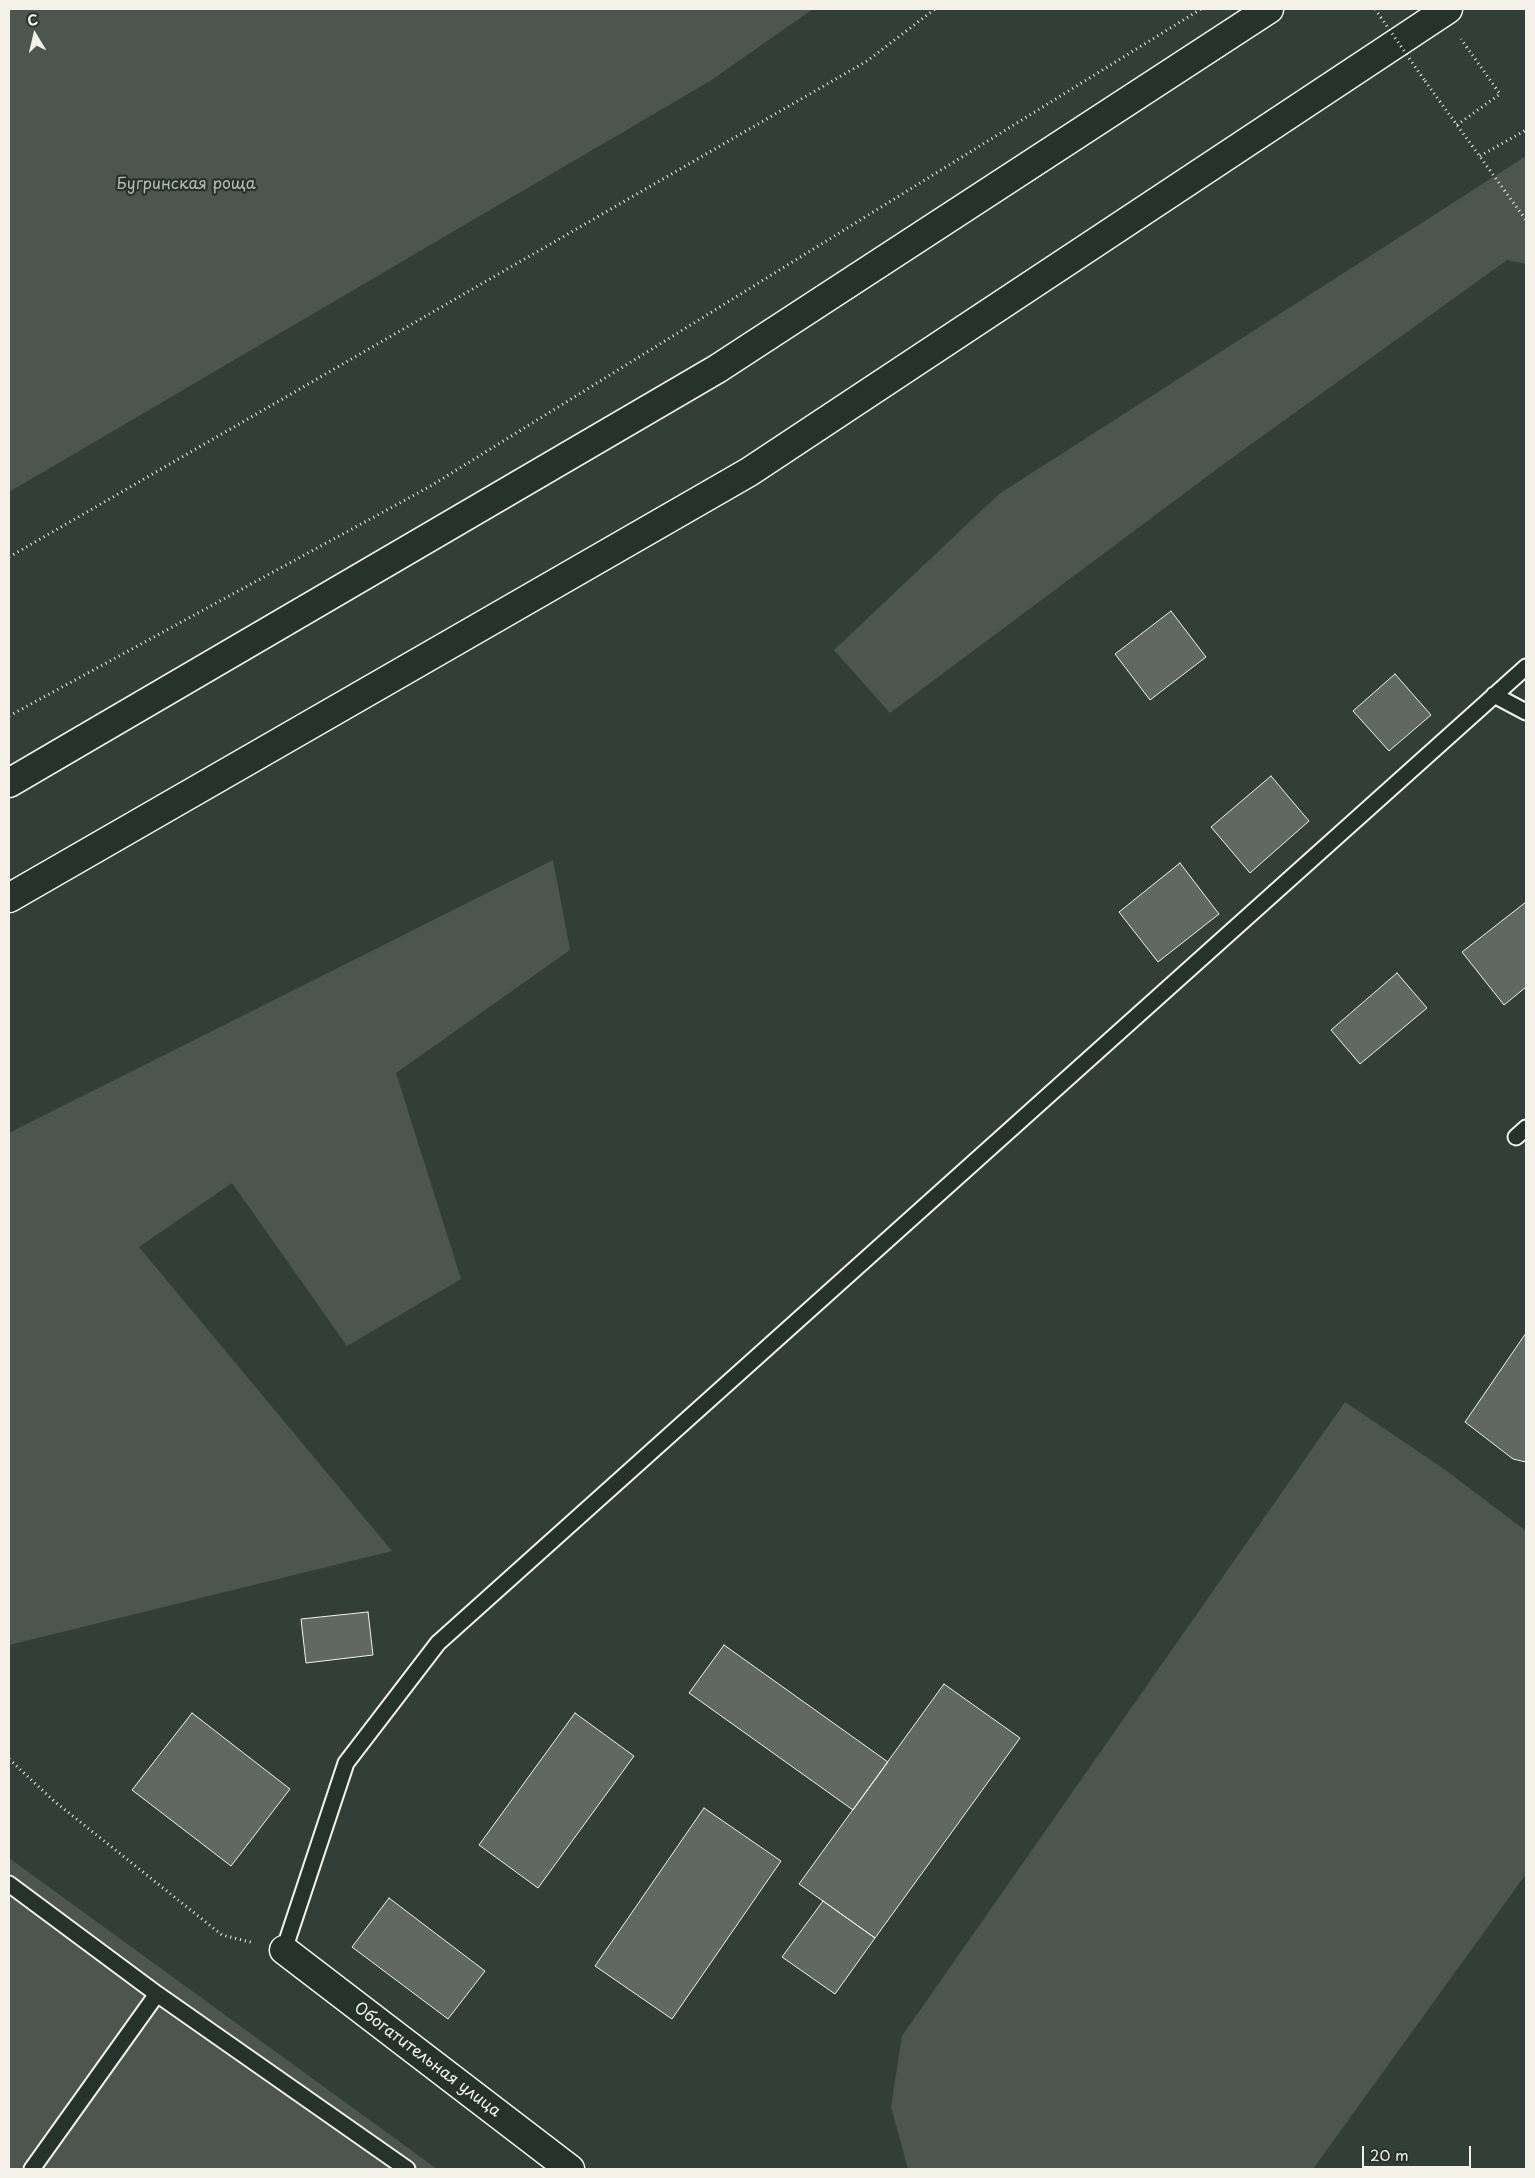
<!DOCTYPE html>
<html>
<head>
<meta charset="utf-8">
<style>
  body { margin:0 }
  #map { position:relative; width:1535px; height:2178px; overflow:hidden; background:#323e38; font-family:"Playpen Sans",sans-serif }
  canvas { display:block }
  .frame { position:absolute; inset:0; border:10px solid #f4f1e8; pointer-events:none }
  .north { position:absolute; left:10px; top:10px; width:50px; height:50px; -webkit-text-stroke:4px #26332d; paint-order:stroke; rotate:351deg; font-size:14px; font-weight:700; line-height:20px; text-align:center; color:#f4f1e8 }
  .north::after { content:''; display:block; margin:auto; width:18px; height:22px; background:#f4f1e8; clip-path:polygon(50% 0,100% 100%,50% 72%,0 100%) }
  .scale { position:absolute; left:1362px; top:2146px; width:109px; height:22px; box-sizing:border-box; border:2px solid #f4f1e8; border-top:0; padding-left:6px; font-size:15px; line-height:18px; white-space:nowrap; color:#f4f1e8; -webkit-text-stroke:4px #26332d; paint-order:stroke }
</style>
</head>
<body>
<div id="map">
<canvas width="1535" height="2178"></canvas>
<div class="frame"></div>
<div class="north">С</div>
<div class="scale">20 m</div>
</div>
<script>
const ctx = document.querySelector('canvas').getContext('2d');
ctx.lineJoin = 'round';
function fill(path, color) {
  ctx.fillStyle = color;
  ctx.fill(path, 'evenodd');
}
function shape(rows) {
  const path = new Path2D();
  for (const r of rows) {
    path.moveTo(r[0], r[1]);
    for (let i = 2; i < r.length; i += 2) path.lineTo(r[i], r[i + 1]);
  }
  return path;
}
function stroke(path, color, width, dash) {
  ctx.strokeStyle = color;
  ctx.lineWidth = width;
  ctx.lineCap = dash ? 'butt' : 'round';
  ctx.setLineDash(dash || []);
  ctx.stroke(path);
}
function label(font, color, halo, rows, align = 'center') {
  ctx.font = font + ' "Playpen Sans",sans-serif';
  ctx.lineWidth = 4.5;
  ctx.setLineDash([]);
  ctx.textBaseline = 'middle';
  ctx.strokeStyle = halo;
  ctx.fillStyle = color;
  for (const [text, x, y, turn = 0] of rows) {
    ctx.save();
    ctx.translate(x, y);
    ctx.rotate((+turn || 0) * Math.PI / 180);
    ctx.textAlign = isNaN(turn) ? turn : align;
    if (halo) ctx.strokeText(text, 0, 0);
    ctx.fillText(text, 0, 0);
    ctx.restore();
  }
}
fill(shape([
  [9,9,813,9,710,81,9,492],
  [1526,156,1526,264,1507,260,1225,463,890,713,834,650,999,494],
  [553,860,570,950,396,1073,461,1279,347,1346,232,1183,139,1247,392,1551,9,1645,9,1133],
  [1345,1402,1444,1469,1526,1531,1526,1874,1313,2169,908,2169,891,2107,902,2036],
  [9,1858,437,2169,9,2169]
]), '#4c564f');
const building = shape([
  [1171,611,1206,657,1150,700,1115,654,1171,611],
  [1395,674,1431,715,1389,751,1353,711,1395,674],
  [1271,776,1309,821,1250,873,1211,827,1271,776],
  [1180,863,1219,914,1158,962,1119,912,1180,863],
  [1526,902,1526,987,1504,1005,1462,952,1526,902],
  [1397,973,1427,1008,1360,1064,1331,1030,1397,973],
  [1526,1333,1526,1462,1513,1459,1465,1422,1526,1333],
  [368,1612,373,1655,306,1663,301,1619,368,1612],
  [724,1645,888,1762,853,1810,689,1693,724,1645],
  [944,1684,1020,1738,875,1938,799,1884,944,1684],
  [192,1713,290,1789,231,1866,132,1790,192,1713],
  [575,1713,634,1756,538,1888,479,1845,575,1713],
  [704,1808,781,1861,672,2019,595,1966,704,1808],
  [389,1898,485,1971,448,2019,352,1947,389,1898],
  [823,1901,875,1938,835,1994,782,1957,823,1901]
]);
fill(building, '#5f6861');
stroke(building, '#f4f1e8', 1);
const service = shape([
  [1494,695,1526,712],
  [1516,1137,1526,1128],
  [9,1884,157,1994,407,2169],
  [284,1950,346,1763,438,1643,1526,667],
  [32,2169,157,1994]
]);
const minor = shape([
  [284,1950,570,2169]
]);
const primary = shape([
  [9,783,717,369,1269,9],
  [9,898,749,472,1448,9]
]);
stroke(service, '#f4f1e8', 19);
stroke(minor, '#f4f1e8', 31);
stroke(primary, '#f4f1e8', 31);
stroke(shape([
  [1425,81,1526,220],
  [1457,125,1500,94,1461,39],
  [1480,156,1526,130],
  [9,557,867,61,935,9],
  [9,716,429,487,1201,9],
  [9,1759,54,1801,222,1935,254,1943]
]), '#f4f1e8', 3, [1, 4]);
stroke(service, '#26332d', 15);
stroke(minor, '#26332d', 28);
stroke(primary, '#26332d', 28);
stroke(shape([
  [1375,9,1425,81]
]), '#f4f1e8', 3, [1, 4]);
label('16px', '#b9bbb2', '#26332d', [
  ["Бугринская роща",186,185]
]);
label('16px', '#f4f1e8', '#26332d', [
  ["Обогатительная улица",427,2060,37]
]);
</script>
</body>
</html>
